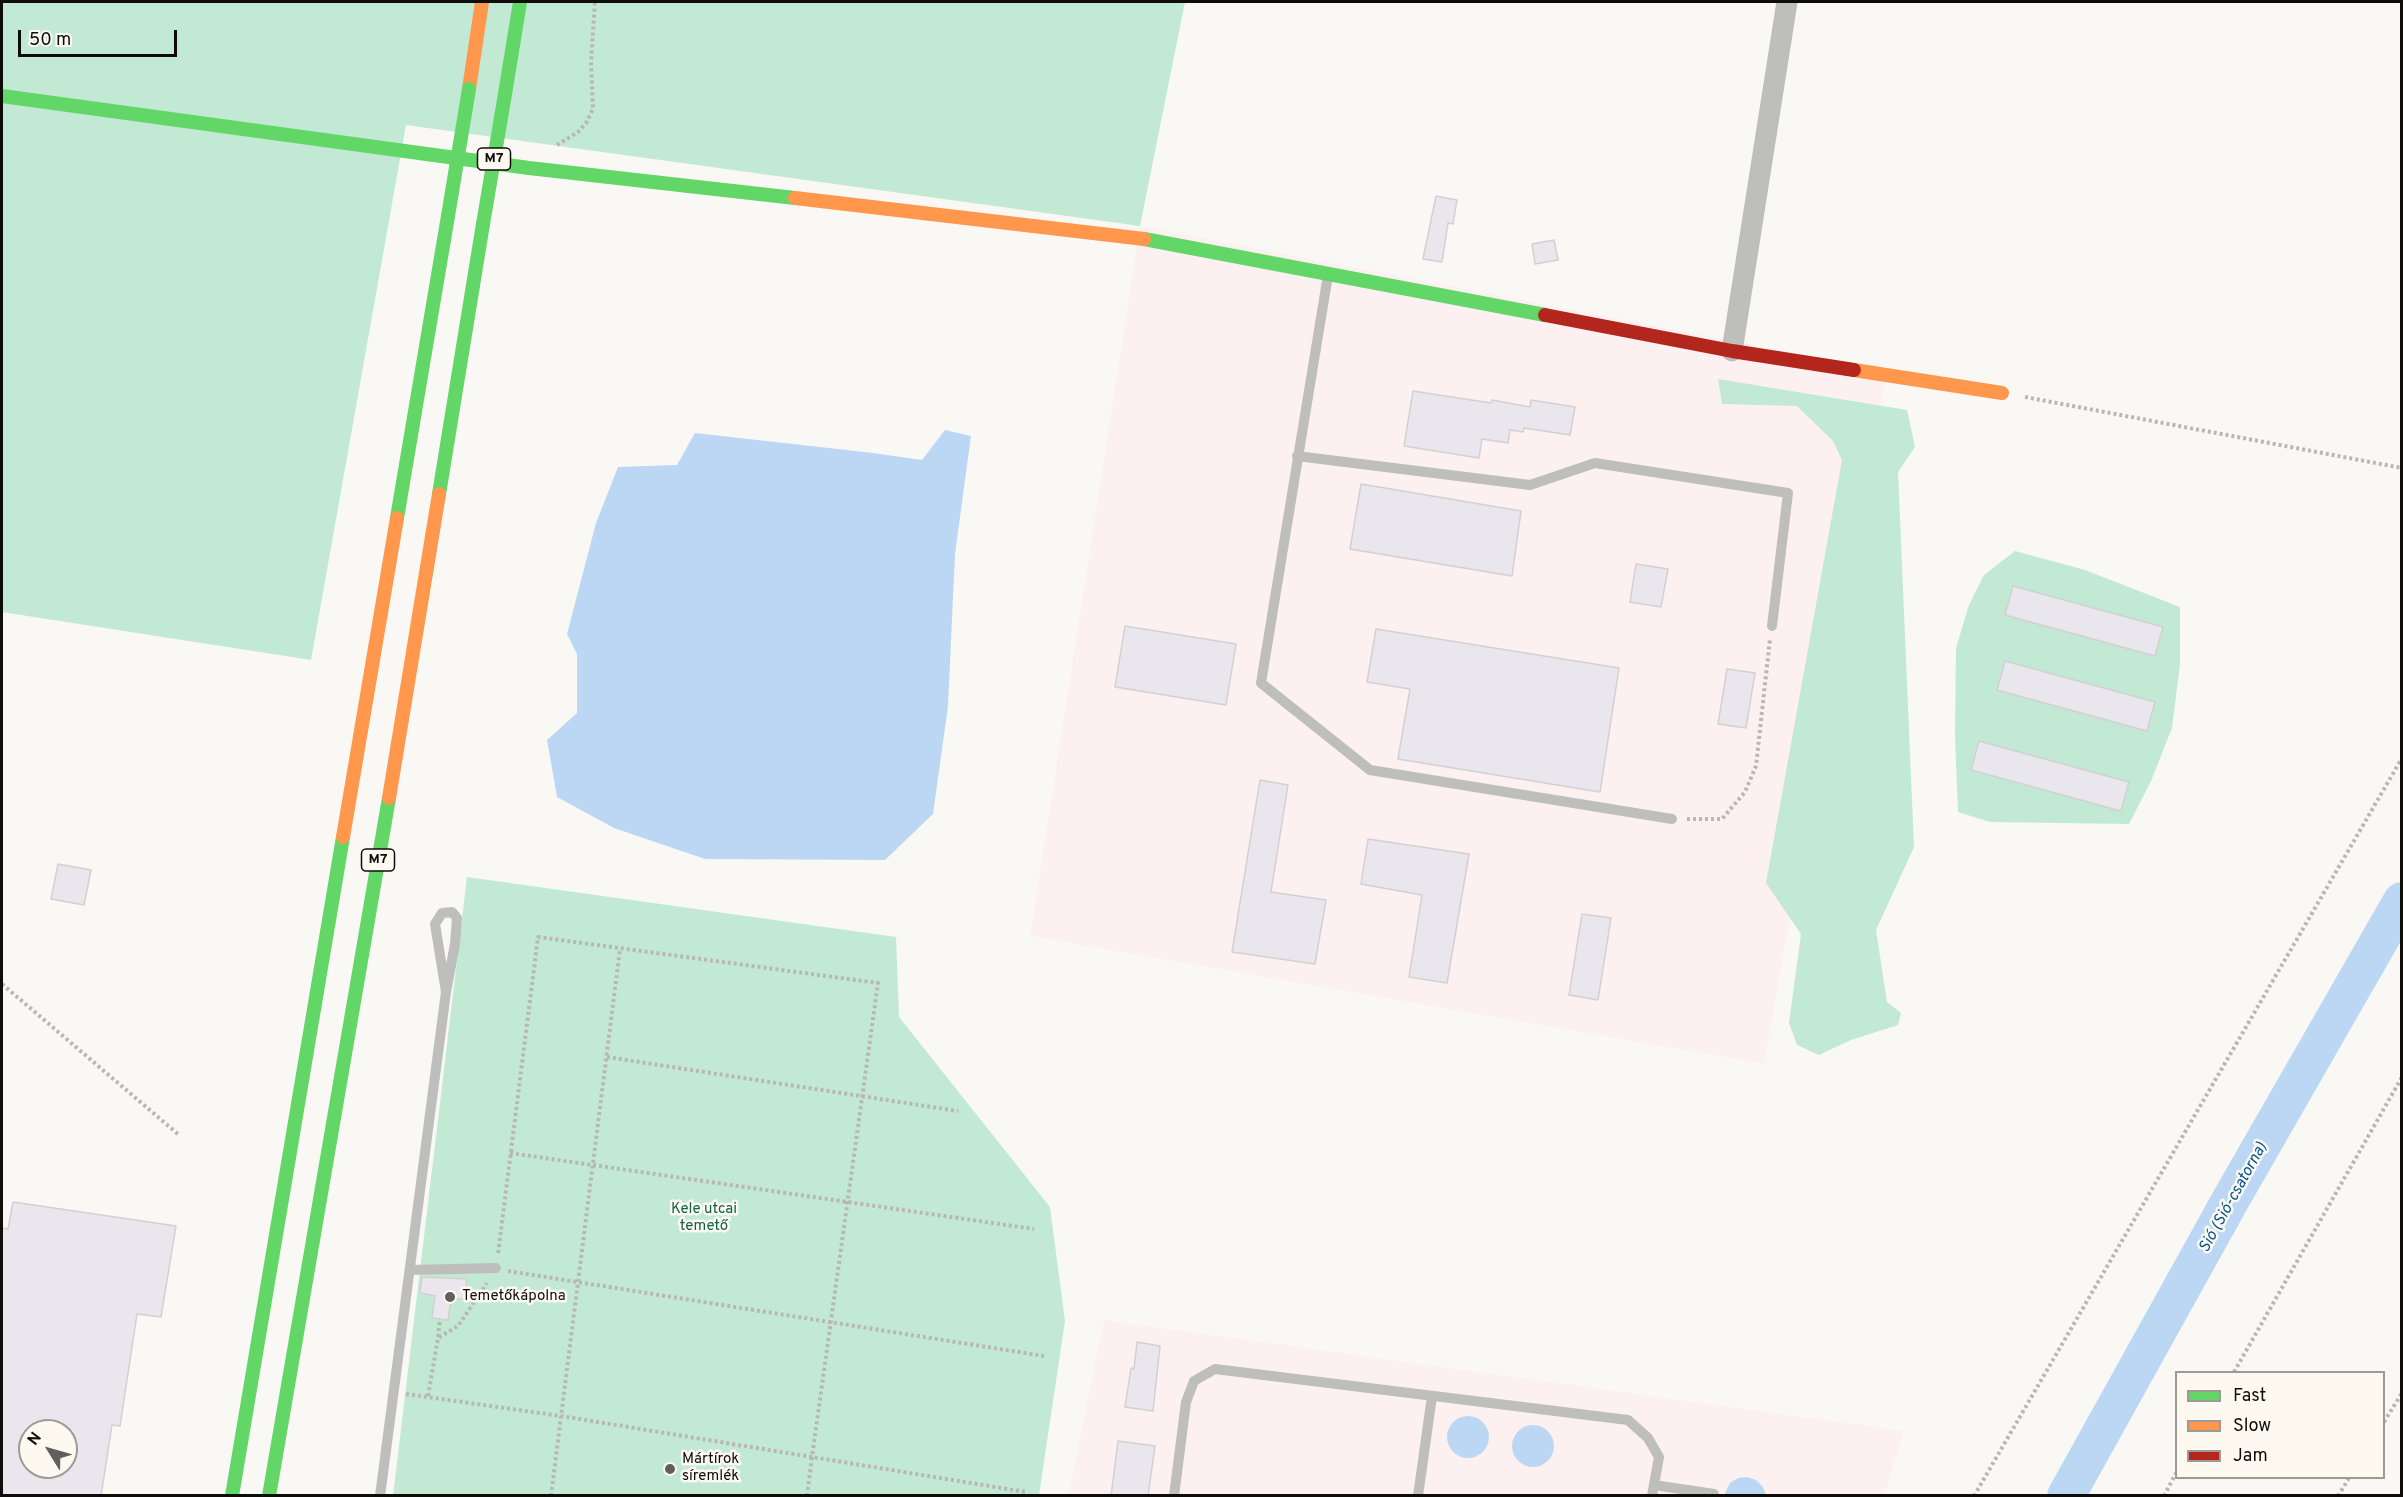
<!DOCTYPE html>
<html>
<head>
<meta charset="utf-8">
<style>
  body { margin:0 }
  #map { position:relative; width:2403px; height:1497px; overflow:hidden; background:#faf8f4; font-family:Overpass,sans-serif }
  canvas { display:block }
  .frame { position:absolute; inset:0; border:3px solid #0e0d0a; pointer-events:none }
  .legend { position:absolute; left:2175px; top:1371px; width:210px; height:108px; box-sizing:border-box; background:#fdf9f1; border:2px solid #9d9b95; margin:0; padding:8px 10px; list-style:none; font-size:18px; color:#0e0d0a }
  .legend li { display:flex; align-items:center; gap:12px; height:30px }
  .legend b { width:30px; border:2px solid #9d9b95 }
  .north { position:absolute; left:18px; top:1419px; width:60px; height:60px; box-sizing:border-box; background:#fdf9f1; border:2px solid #9d9b95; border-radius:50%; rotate:307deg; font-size:16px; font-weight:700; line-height:24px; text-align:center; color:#0e0d0a }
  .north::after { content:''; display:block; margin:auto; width:21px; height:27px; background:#615f5c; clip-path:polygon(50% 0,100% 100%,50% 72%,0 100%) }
  .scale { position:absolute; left:18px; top:30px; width:159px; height:27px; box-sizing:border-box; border:3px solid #0e0d0a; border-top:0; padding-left:8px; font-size:18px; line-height:21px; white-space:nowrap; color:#0e0d0a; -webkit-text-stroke:4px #fdf9f1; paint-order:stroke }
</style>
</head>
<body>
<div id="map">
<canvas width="2403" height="1497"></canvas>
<div class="frame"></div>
<ul class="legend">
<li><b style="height:8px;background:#63d668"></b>Fast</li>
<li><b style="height:8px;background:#ff974d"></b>Slow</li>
<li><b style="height:8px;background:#b3261e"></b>Jam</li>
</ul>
<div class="north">N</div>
<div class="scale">50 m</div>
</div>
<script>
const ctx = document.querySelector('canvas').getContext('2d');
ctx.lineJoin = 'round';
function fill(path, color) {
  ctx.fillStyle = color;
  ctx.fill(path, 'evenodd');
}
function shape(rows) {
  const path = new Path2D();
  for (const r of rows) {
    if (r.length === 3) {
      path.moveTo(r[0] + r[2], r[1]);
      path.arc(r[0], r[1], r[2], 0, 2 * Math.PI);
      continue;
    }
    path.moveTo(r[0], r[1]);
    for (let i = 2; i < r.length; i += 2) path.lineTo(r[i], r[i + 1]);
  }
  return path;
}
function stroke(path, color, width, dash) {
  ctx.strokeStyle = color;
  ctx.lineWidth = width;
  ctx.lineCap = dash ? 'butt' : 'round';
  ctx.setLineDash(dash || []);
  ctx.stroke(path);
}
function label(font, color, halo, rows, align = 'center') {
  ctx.font = font + ' Overpass,sans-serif';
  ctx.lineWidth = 5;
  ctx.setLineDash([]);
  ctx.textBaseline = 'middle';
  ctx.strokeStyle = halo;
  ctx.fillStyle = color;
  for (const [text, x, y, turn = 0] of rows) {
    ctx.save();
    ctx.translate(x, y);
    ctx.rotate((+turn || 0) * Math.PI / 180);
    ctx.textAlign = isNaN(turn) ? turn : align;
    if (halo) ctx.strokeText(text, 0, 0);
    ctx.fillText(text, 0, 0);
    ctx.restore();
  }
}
fill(shape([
  [1140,226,1887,371,1764,1064,1030,936],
  [1104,1320,1904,1431,1884,1495,1068,1496]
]), '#fdf0f1');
fill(shape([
  [2,2,1185,2,1140,226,406,125,311,660,2,612],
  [1718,379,1907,410,1915,447,1898,472,1914,847,1876,930,1887,1002,1901,1013,1898,1025,1851,1040,1819,1055,1797,1045,1789,1023,1801,934,1766,883,1842,460,1833,441,1797,406,1722,404],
  [2015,551,2085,570,2180,607,2180,664,2172,728,2151,781,2129,824,1990,822,1958,812,1955,736,1956,648,1969,605,1984,575],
  [467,877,896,937,899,1017,1050,1207,1065,1321,1039,1495,393,1496]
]), '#c2e9d3');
fill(shape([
  [945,430,971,436,955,554,948,706,933,814,885,860,705,859,614,828,557,797,547,740,577,713,577,654,567,634,596,523,618,467,677,465,695,433,873,453,922,460],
  [1468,1437,21],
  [1533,1446,21],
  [1747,1477,1756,1480,1763,1487,1766,1495,1724,1495,1730,1483,1738,1478]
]), '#bcd7f4');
stroke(shape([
  [2066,1496,2231,1199,2402,901]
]), '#bcd7f4', 38);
const building = shape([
  [1436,196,1457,200,1453,224,1448,223,1442,262,1423,259,1436,196],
  [1554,240,1558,260,1535,264,1532,244,1554,240],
  [1413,391,1491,403,1492,400,1530,407,1531,400,1575,407,1570,435,1524,428,1523,432,1510,430,1508,443,1482,439,1479,458,1404,446,1413,391],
  [1361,484,1521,511,1512,576,1350,549,1361,484],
  [1636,564,1668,569,1661,607,1630,602,1636,564],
  [2013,586,2163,627,2155,656,2005,615,2013,586],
  [1125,626,1236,644,1226,705,1115,687,1125,626],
  [1376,629,1619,668,1600,792,1398,759,1410,689,1367,682,1376,629],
  [2005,661,2155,702,2147,731,1997,690,2005,661],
  [1727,669,1755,673,1746,728,1718,724,1727,669],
  [1979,741,2129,782,2121,811,1971,770,1979,741],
  [1260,780,1288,785,1271,892,1326,900,1315,964,1232,952,1260,780],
  [1368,839,1469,854,1447,983,1409,977,1422,895,1361,884,1368,839],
  [58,864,91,870,84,905,51,899,58,864],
  [1582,914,1611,918,1598,1000,1569,995,1582,914],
  [13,1202,176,1226,161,1317,137,1314,120,1426,112,1425,101,1496,2,1496,2,1228,8,1229,13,1202],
  [30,1431,66,1431,66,1467,30,1467,30,1431],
  [422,1277,467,1279,464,1299,451,1298,448,1320,432,1318,435,1296,420,1293,422,1277],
  [1137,1342,1160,1346,1153,1411,1125,1407,1131,1368,1134,1369,1137,1342],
  [1118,1441,1155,1446,1148,1496,1111,1496,1118,1441]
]);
fill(building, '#eae6ee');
stroke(building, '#d2d0d0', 1.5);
stroke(shape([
  [557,145,578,132,586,123,593,109,591,62,595,2],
  [2025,397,2402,468],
  [1687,819,1722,819,1745,792,1756,766,1770,639],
  [2,984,179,1135],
  [607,1057,958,1111],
  [510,1153,1034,1229],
  [508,1271,1044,1356],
  [438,1337,440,1319],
  [2234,1372,2402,1077],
  [406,1394,561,1416,812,1457,878,983,538,937,498,1254],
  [428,1396,438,1338,458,1326,487,1283],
  [2384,1422,2402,1393],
  [551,1496,620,949],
  [807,1496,812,1457,1026,1492],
  [1974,1496,2402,758],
  [2164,1496,2176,1473],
  [2338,1496,2349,1478]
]), '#b9b7b6', 4, [3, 3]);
stroke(shape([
  [1328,275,1261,683,1370,770,1672,819],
  [1297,456,1530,485,1595,463,1788,493,1772,626],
  [410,1270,496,1268],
  [1654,1485,1714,1494],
  [380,1496,446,992,455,944,457,918,452,912,442,913,435,924,446,992],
  [1174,1496,1186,1402,1194,1381,1215,1369,1628,1420,1648,1438,1659,1457,1652,1496],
  [1418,1496,1432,1396]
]), '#bebebd', 10);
stroke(shape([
  [1732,351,1787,2]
]), '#bebebd', 21);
stroke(shape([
  [505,94,520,2],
  [2,96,529,168,795,198],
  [1144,239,1545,315],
  [439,494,483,224],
  [397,518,448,216],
  [232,1496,343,837],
  [269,1496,389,798]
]), '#63d668', 14);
stroke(shape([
  [469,89,482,2],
  [795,198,1144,239],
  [1854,370,2002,393],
  [389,798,439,494],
  [343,837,397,518]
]), '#ff974d', 14);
stroke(shape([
  [1545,315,1732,351,1854,370]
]), '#b3261e', 14);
stroke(shape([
  [448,216,469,89],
  [483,224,505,94]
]), '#63d668', 14);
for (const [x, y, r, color] of [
  [450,1297,6,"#615f5c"],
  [670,1469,6,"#615f5c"]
]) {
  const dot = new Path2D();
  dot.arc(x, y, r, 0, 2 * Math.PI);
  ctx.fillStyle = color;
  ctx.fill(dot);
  stroke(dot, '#fdf9f1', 2);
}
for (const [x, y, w] of [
  [494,159,33],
  [378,860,33]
]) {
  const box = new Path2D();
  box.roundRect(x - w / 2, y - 11, w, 22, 4.5);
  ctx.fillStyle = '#fdf9f1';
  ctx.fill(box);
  stroke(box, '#0e0d0a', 1.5);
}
label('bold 14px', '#0e0d0a', null, [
  ["M7",494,159],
  ["M7",378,860]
]);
label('15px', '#116343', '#fdf9f1', [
  ["Kele utcai",704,1210],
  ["temető",704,1227]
]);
label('15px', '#0e0d0a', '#fdf9f1', [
  ["Temetőkápolna",462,1297],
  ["Mártírok",682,1460],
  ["síremlék",682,1477]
], 'left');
label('italic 16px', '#025291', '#fdf9f1', [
  ["Sió (Sió-csatorna)",2234,1198,-61]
]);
</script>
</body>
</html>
